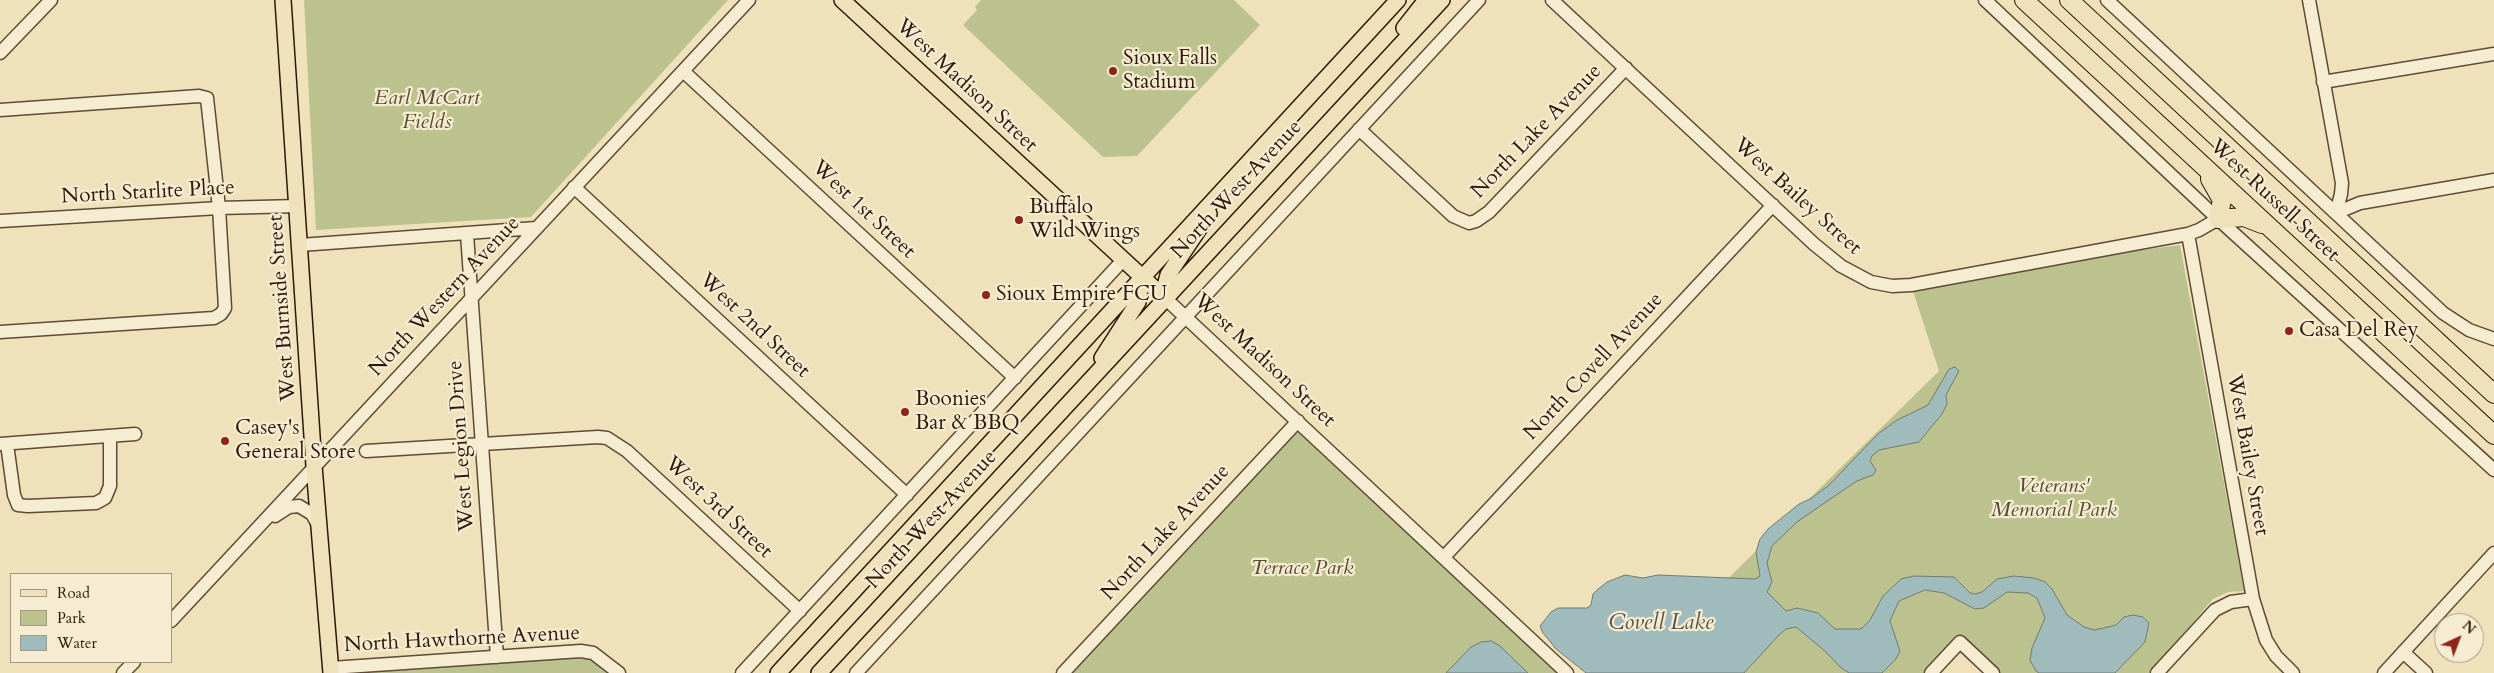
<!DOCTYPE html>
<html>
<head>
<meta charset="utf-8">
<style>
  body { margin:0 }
  #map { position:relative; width:2494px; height:673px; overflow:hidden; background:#efe1ba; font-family:Cardo,serif }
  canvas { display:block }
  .legend { position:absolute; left:10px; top:573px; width:162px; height:90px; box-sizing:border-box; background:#f5ecd2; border:1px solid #a69782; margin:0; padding:6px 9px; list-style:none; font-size:15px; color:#2f1809 }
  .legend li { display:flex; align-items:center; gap:10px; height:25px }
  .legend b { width:25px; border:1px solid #a69782 }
  .north { position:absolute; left:2434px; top:613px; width:50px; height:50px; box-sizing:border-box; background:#f5ecd2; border:1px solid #a69782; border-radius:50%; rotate:43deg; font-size:14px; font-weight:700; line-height:20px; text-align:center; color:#2f1809 }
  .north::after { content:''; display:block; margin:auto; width:18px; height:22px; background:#8f2418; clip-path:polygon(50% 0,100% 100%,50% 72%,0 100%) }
</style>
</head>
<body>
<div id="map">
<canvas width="2494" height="673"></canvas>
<ul class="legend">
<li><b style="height:6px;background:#efe1ba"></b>Road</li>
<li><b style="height:14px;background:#bcc28d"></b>Park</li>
<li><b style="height:14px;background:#9fbbbb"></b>Water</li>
</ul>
<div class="north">N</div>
</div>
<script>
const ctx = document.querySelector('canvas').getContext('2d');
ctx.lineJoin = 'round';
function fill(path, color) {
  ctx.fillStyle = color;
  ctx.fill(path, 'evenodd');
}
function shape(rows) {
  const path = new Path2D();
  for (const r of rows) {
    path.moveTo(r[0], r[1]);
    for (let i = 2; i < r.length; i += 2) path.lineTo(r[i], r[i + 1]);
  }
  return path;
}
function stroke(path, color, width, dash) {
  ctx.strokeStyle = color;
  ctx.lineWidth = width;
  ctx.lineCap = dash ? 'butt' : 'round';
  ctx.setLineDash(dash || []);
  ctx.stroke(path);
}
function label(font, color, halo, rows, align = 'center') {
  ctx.font = font + ' Cardo,serif';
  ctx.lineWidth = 4.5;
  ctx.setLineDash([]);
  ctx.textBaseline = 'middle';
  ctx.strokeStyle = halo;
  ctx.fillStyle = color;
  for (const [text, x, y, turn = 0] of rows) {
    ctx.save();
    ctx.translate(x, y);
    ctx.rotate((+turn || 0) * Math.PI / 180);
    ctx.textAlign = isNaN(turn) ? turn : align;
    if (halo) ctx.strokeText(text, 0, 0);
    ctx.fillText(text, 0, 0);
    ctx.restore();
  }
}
fill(shape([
  [304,0,728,0,531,217,316,230],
  [981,0,1234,0,1260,25,1137,156,1103,157,963,25,977,10,975,7],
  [2180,245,2244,591,2228,592,2213,599,2150,673,1993,673,1960,642,1931,673,1632,673,1939,371,1911,285,1992,270],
  [1298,421,1569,673,1064,673],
  [581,651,619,673,331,673]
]), '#bcc28d');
const water = shape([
  [1955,367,1959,371,1946,395,1947,404,1942,414,1919,442,1879,450,1872,456,1870,461,1876,470,1873,475,1857,481,1820,506,1797,522,1772,546,1767,563,1772,582,1767,592,1786,611,1797,608,1818,613,1835,629,1861,629,1870,620,1883,596,1901,579,1914,576,1954,577,1970,593,1975,594,1982,592,1997,579,2014,576,2034,578,2045,582,2052,589,2067,615,2084,627,2094,630,2104,628,2116,625,2124,617,2133,615,2143,617,2149,623,2145,642,2115,673,2039,673,2036,671,2030,660,2032,648,2045,618,2037,598,2028,593,2007,592,1984,608,1975,609,1944,593,1925,590,1899,601,1890,621,1900,651,1896,659,1882,673,1849,673,1840,667,1825,651,1796,627,1786,629,1779,635,1744,673,1586,673,1556,649,1543,633,1540,626,1551,612,1558,608,1587,608,1591,605,1593,594,1597,590,1607,582,1625,575,1643,578,1658,575,1755,579,1760,576,1756,552,1760,539,1768,529,1799,504,1812,498,1829,485,1878,434,1897,420,1928,405,1949,369,1955,367],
  [1491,641,1500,646,1528,673,1446,673,1471,647,1481,642,1491,641]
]);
fill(water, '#9fbbbb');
stroke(water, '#727a74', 1);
const minor = shape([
  [1552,0,1814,244,1841,266,1871,282,1892,286,1911,285,2188,234,2199,230,2218,219],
  [1985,0,2218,219,2494,470],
  [2107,0,2443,313,2469,330,2494,339],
  [2309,0,2342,183,2341,194,2336,213],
  [0,53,51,0],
  [683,71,1015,378],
  [2323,82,2494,54],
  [0,110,199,96,207,98,219,208,225,308,221,314,214,318,0,332],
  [1359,129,1453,216,1469,223,1476,221,1489,212,1626,68],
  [574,187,907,495],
  [2336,213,2360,203,2494,180],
  [0,221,219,208,298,206],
  [467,234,497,657],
  [2188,234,2253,599,2266,640,2276,656,2293,673],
  [300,245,536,228],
  [1166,299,1567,673],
  [0,444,135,434],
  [7,444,14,495,18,505,28,506,96,503,105,498,110,486,110,436],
  [366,451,598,437,607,438,627,451,800,611],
  [275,516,289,507,299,506,312,514,318,525],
  [1444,557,1773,205],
  [171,621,749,0],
  [2403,652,2426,673],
  [331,668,581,651,593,653,619,673],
  [123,673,134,662],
  [742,673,1123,260],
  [856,673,1479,0],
  [1063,673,1298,421],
  [1931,673,1960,642,1993,673],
  [2157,673,2215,610,2231,602,2253,599],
  [2384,673,2494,553]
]);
const major = shape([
  [283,0,314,466,331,673],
  [842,0,1166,299],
  [1404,28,1426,0],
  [1166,299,1164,290,1168,275,1209,214],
  [1102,358,1138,302,1142,278],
  [778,673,1398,0],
  [819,673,1442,0]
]);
const highway = shape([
  [2024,0,2494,435],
  [2069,0,2494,394],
  [2210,179,2222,200,2218,219,2244,217,2262,224]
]);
stroke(minor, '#5f4a35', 15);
stroke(major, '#2f1809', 18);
stroke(highway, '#2f1809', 20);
stroke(minor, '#f5ecd2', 12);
stroke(major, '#efe1ba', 15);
stroke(highway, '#efe1ba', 18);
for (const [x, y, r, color] of [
  [1113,71,5,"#8f2418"],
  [1019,220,5,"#8f2418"],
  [986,295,5,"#8f2418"],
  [2289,331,5,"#8f2418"],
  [905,412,5,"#8f2418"],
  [225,441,5,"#8f2418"]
]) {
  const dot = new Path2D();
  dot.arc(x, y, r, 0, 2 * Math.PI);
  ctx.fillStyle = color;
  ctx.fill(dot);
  stroke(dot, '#f5ecd2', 2);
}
label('21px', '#2f1809', '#f5ecd2', [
  ["Sioux Falls",1123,59],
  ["Stadium",1123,83],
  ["Buffalo",1029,208],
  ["Wild Wings",1029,232],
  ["Sioux Empire FCU",996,295],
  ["Casa Del Rey",2299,331],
  ["Boonies",915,400],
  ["Bar & BBQ",915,424],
  ["Casey's",235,429],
  ["General Store",235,453]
], 'left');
label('21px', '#2f1809', '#f5ecd2', [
  ["West Madison Street",966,86,43],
  ["North Lake Avenue",1537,132,-46],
  ["North West Avenue",1237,190,-47],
  ["North Starlite Place",148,193,-3],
  ["West Bailey Street",1797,197,42],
  ["West Russell Street",2274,201,43],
  ["West 1st Street",863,210,43],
  ["North Western Avenue",445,297,-47],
  ["West Burnside Street",283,308,-94],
  ["West 2nd Street",754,326,43],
  ["West Madison Street",1264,361,43],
  ["North Covell Avenue",1594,367,-47],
  ["West Legion Drive",462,446,-94],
  ["West Bailey Street",2247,455,80],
  ["West 3rd Street",718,508,43],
  ["North West Avenue",932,520,-47],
  ["North Lake Avenue",1166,533,-47],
  ["North Hawthorne Avenue",462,640,-3]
]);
label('italic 21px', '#594b31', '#f5ecd2', [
  ["Earl McCart",427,99],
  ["Fields",427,123],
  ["Veterans'",2054,487],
  ["Memorial Park",2054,511],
  ["Terrace Park",1302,569]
]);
label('italic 22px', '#565147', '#f5ecd2', [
  ["Covell Lake",1661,624]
]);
</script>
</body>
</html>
